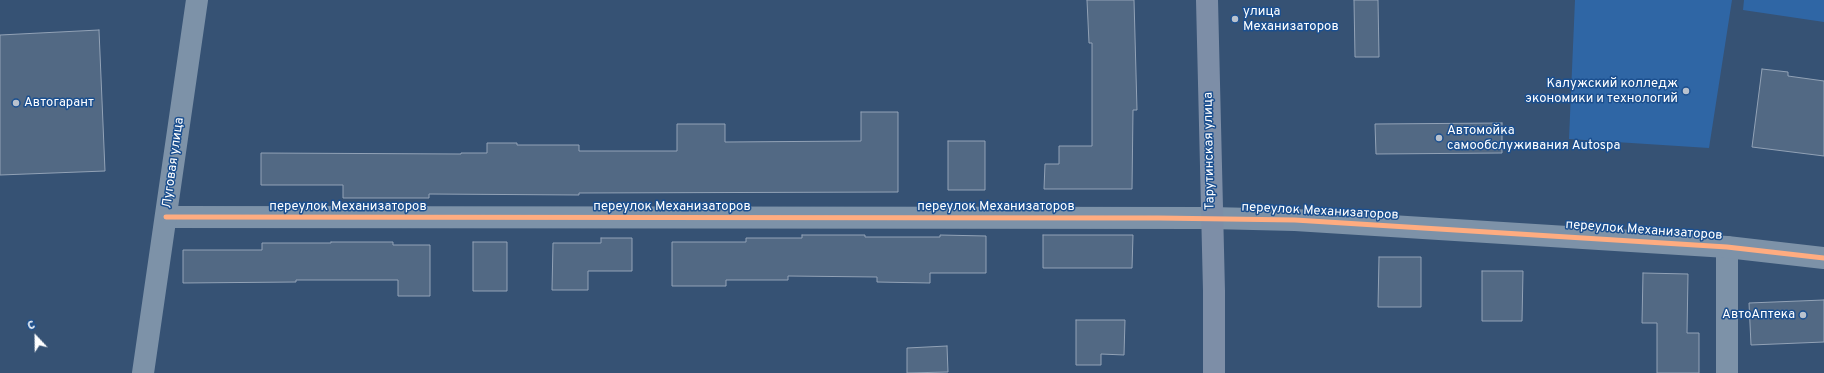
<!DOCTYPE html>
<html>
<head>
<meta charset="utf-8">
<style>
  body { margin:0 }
  #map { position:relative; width:1824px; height:373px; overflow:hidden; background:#365274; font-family:Overpass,sans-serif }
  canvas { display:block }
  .north { position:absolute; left:16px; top:317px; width:40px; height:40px; -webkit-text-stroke:3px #1b4f8f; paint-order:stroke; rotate:338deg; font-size:11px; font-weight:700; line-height:16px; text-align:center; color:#fff }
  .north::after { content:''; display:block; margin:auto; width:14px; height:18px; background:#fff; clip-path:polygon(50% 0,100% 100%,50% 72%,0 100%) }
</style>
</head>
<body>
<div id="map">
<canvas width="1824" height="373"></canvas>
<div class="north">С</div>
</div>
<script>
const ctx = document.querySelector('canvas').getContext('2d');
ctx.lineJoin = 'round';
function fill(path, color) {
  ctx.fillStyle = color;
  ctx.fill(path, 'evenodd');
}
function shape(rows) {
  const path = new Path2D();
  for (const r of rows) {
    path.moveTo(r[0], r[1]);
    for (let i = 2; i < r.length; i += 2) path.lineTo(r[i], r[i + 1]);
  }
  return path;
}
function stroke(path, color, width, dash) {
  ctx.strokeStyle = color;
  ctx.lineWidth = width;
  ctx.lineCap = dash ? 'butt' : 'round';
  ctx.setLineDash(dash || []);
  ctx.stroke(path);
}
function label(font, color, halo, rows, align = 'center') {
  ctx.font = font + ' Overpass,sans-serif';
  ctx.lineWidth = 3;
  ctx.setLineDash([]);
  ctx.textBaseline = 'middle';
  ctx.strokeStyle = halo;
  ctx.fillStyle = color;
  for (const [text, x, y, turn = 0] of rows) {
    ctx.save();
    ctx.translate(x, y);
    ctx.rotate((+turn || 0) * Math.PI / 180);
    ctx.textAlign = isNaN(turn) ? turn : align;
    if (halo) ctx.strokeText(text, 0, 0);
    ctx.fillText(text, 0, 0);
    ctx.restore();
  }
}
fill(shape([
  [1575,0,1732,0,1709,148,1569,139],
  [1744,0,1824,0,1824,22,1743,10]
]), '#2f66a5');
const building = shape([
  [1087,0,1134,0,1137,110,1133,110,1132,189,1044,189,1045,164,1059,164,1059,146,1092,146,1092,43,1089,43,1087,0],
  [1354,0,1378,0,1379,57,1355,57,1354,0],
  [99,30,105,171,0,175,0,35,99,30],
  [1762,69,1788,72,1788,76,1824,81,1824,156,1752,147,1762,69],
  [861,112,898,112,898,192,579,193,579,195,429,194,429,198,343,198,343,185,261,185,261,153,461,154,461,153,487,153,487,143,517,143,517,145,579,145,579,151,677,151,677,124,725,124,725,142,861,141,861,112],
  [1502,123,1502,153,1376,154,1375,124,1502,123],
  [948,141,985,141,985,190,948,190,948,141],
  [802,235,865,235,865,237,940,237,940,235,986,236,986,273,930,273,930,283,877,282,877,277,788,276,788,280,726,280,726,286,672,286,672,242,746,242,746,238,802,238,802,235],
  [1043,235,1133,235,1132,268,1043,268,1043,235],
  [601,238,632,238,632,271,588,271,588,290,552,290,553,243,601,243,601,238],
  [331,242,393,242,393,245,430,245,430,296,398,296,398,280,296,280,296,282,183,283,183,250,262,250,262,243,331,243,331,242],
  [473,242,507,242,507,291,473,291,473,242],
  [1379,257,1421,257,1421,307,1378,307,1379,257],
  [1482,271,1523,271,1522,321,1482,321,1482,271],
  [1643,273,1688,274,1687,333,1699,333,1699,373,1657,373,1657,323,1642,323,1643,273],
  [1824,300,1824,342,1751,345,1749,303,1824,300],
  [1076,320,1125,320,1124,355,1101,354,1101,365,1076,365,1076,320],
  [947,346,948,372,907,373,907,348,947,346]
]);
fill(building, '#526984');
stroke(building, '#92a2b6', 1);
stroke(shape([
  [166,217,1211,218],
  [1727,373,1727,247]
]), '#7d92a8', 22);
stroke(shape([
  [1211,218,1295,220,1727,247,1824,258],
  [143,373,197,0]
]), '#7d92a8', 22);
stroke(shape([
  [1207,0,1214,291,1214,373]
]), '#7d8ea7', 22);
stroke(shape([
  [166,217,1159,218,1295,220,1727,247,1824,258]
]), '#ffac80', 5);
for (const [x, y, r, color] of [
  [1235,19,4,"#b9c2ce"],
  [1686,91,4,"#b9c2ce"],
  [16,103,4,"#b9c2ce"],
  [1439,138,4,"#b9c2ce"],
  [1803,315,4,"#b9c2ce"]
]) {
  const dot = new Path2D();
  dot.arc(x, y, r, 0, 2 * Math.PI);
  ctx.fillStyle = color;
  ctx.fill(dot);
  stroke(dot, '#1b4f8f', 1.5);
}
label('13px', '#fff', '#1b4f8f', [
  ["улица",1243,12],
  ["Механизаторов",1243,27],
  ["Калужский колледж",1678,84,"right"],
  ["экономики и технологий",1678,99,"right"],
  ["Автогарант",24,103],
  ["Автомойка",1447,131],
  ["самообслуживания Autospa",1447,146],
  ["АвтоАптека",1795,315,"right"]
], 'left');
label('13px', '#fff', '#1b4f8f', [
  ["Тарутинская улица",1210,151,-91],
  ["Луговая улица",174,163,-82],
  ["переулок Механизаторов",348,207],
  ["переулок Механизаторов",672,207],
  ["переулок Механизаторов",996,207],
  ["переулок Механизаторов",1320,212,3],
  ["переулок Механизаторов",1644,231,4]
]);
</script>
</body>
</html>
